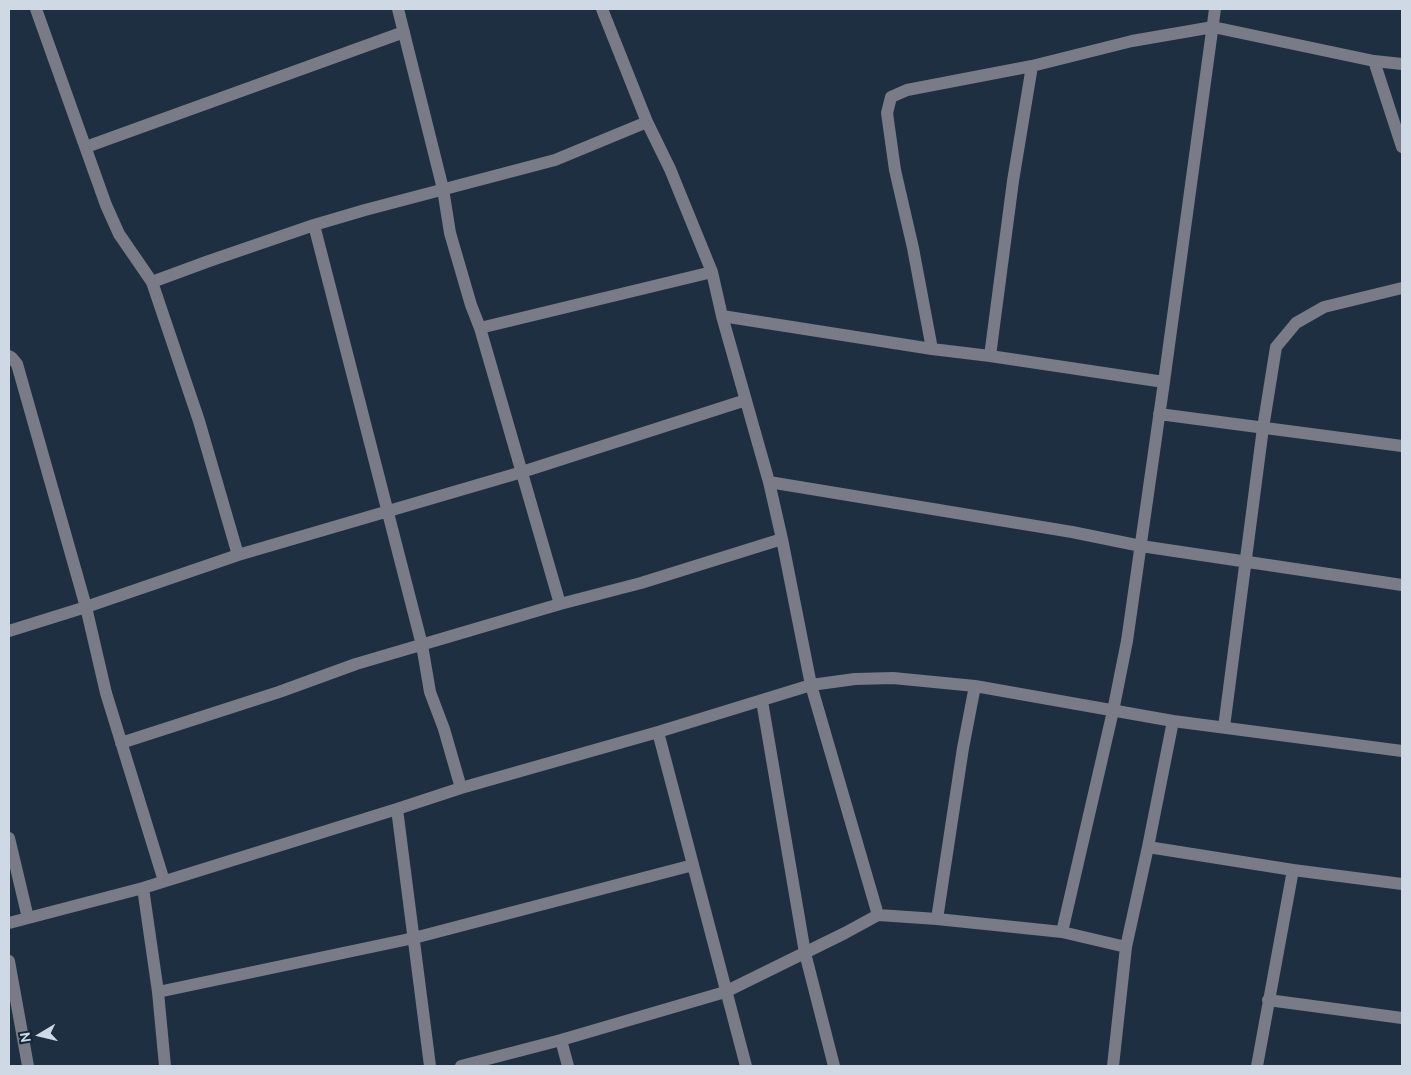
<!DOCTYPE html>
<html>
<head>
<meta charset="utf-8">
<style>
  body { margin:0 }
  #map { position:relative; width:1411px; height:1075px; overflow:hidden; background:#1d2f40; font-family:Ubuntu,sans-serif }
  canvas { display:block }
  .frame { position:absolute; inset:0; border:10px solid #ced9e5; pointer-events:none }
  .north { position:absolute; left:15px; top:1010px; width:50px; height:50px; -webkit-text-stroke:4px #132536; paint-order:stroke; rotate:261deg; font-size:14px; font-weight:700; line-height:20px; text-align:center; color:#ced9e5 }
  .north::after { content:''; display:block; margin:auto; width:18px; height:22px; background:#ced9e5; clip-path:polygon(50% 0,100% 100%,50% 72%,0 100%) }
</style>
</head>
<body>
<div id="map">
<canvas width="1411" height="1075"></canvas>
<div class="frame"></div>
<div class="north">N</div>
</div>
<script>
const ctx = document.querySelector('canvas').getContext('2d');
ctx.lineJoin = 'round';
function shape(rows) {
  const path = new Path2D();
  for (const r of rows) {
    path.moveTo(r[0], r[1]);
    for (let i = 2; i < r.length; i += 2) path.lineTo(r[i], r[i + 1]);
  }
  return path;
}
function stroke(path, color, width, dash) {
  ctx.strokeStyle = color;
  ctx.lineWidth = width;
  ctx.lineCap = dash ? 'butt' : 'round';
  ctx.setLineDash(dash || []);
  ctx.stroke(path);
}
stroke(shape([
  [36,9,106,205,119,234,152,282,199,421,238,555],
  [398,9,443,189,450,233,471,305,480,328,560,604],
  [602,9,647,122,670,169,712,272,722,316,769,482,782,539,811,685,878,915,937,919,1062,932,1126,947],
  [1374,61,1402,147],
  [86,147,404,32],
  [314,225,365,210,555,160,647,122],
  [152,282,209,261,314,225,422,645,430,692,444,729,461,788],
  [722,316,932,349,990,356,1164,382],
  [480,328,712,272],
  [932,349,913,248,895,170,887,113,891,97,907,90,1032,66,1132,41,1213,27,1374,61,1402,64],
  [9,356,11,357,17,364,86,607,106,693,164,881],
  [990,356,1013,181,1032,66],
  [1159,414,1402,446],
  [769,482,1072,532,1141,546,1402,585],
  [9,631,86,607,238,555,522,472,746,400],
  [762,701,805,953,834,1066],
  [1224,727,1263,428,1276,347,1296,323,1324,307,1402,288],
  [658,732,746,1066],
  [121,743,279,692,356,664,560,604,641,583,782,539],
  [397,809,430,1066],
  [9,838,28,918],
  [1148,847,1293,870,1402,884],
  [143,888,158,992,165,1066],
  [937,919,963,748,975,686],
  [9,923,143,888,397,809,461,788,658,732,811,685,855,679,893,678,975,686,1173,721,1402,751],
  [1062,932,1113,711,1127,641,1164,382,1215,9],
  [9,961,28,1066],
  [158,992,414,938,693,865],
  [1268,1000,1402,1018],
  [561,1040,568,1066],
  [461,1066,561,1040,725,992,845,933,878,915],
  [1113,1066,1126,947,1148,847,1173,721],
  [1257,1066,1293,870]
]), '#797b86', 12);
</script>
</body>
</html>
